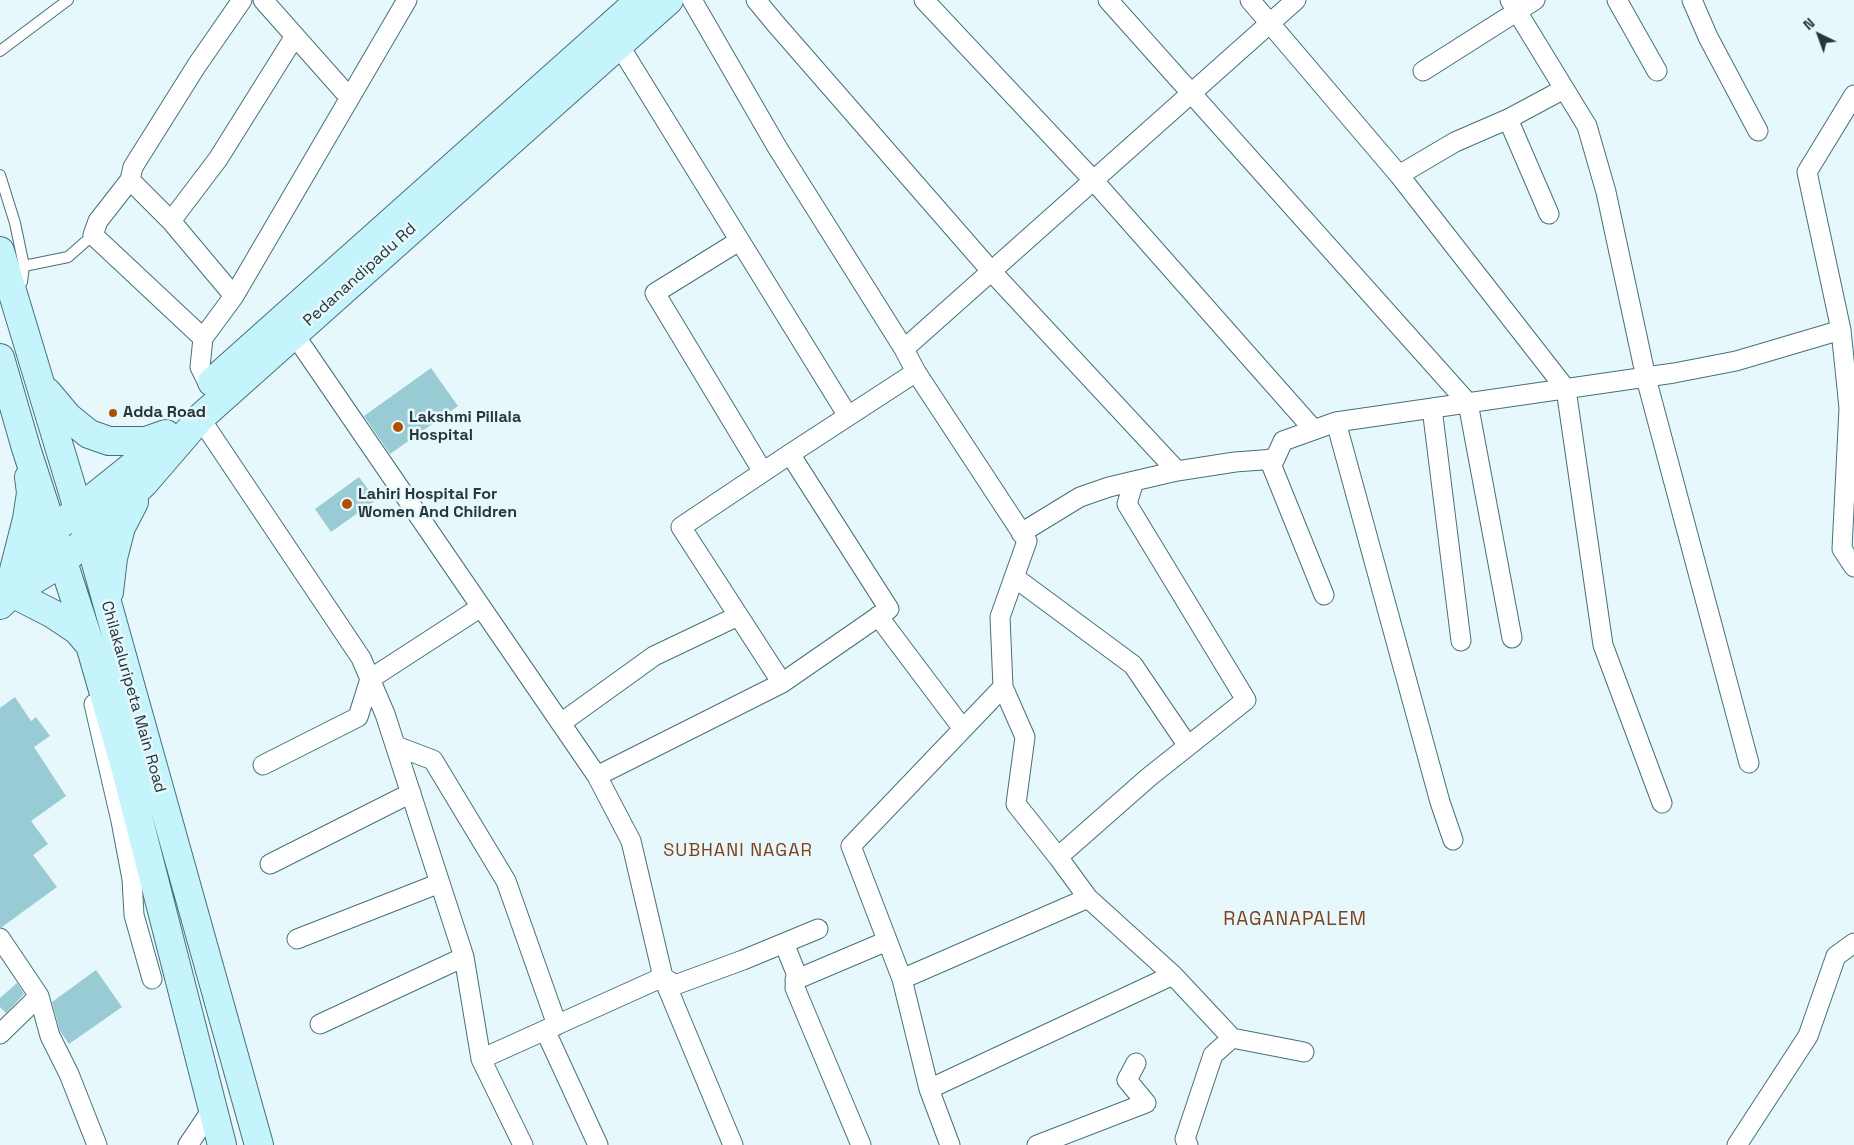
<!DOCTYPE html>
<html>
<head>
<meta charset="utf-8">
<style>
  body { margin:0 }
  #map { position:relative; width:1854px; height:1145px; overflow:hidden; background:#e7f8fc; font-family:"Space Grotesk",sans-serif }
  canvas { display:block }
  .north { position:absolute; left:1794px; top:10px; width:50px; height:50px; -webkit-text-stroke:4px #e7f8fc; paint-order:stroke; rotate:318deg; font-size:14px; font-weight:700; line-height:20px; text-align:center; color:#24363a }
  .north::after { content:''; display:block; margin:auto; width:18px; height:22px; background:#24363a; clip-path:polygon(50% 0,100% 100%,50% 72%,0 100%) }
</style>
</head>
<body>
<div id="map">
<canvas width="1854" height="1145"></canvas>
<div class="north">N</div>
</div>
<script>
const ctx = document.querySelector('canvas').getContext('2d');
ctx.lineJoin = 'round';
function fill(path, color) {
  ctx.fillStyle = color;
  ctx.fill(path, 'evenodd');
}
function shape(rows) {
  const path = new Path2D();
  for (const r of rows) {
    path.moveTo(r[0], r[1]);
    for (let i = 2; i < r.length; i += 2) path.lineTo(r[i], r[i + 1]);
  }
  return path;
}
function stroke(path, color, width, dash) {
  ctx.strokeStyle = color;
  ctx.lineWidth = width;
  ctx.lineCap = dash ? 'butt' : 'round';
  ctx.setLineDash(dash || []);
  ctx.stroke(path);
}
function label(font, color, halo, rows, align = 'center') {
  ctx.font = font + ' "Space Grotesk",sans-serif';
  ctx.lineWidth = 5;
  ctx.setLineDash([]);
  ctx.textBaseline = 'middle';
  ctx.strokeStyle = halo;
  ctx.fillStyle = color;
  for (const [text, x, y, turn = 0] of rows) {
    ctx.save();
    ctx.translate(x, y);
    ctx.rotate((+turn || 0) * Math.PI / 180);
    ctx.textAlign = isNaN(turn) ? turn : align;
    if (halo) ctx.strokeText(text, 0, 0);
    ctx.fillText(text, 0, 0);
    ctx.restore();
  }
}
fill(shape([
  [431,368,458,406,390,454,364,416],
  [359,477,376,500,331,532,315,509],
  [15,697,31,721,36,717,50,736,34,747,66,796,31,821,48,844,33,855,57,887,2,927,0,927,0,708],
  [96,970,122,1007,69,1044,60,1031,52,1002],
  [17,983,24,994,6,1013,0,1007,0,998]
]), '#99cbd5');
const service = shape([
  [0,51,68,0],
  [0,175,15,223,24,266,22,282,16,289],
  [24,266,68,257,93,235]
]);
const minor = shape([
  [263,0,349,97],
  [692,0,777,147,904,349,916,372,1027,541,1000,617,1003,687,851,846,902,979,929,1089,950,1145],
  [756,0,775,23,992,272,1177,471],
  [924,0,1094,181,1314,430],
  [1108,0,1468,403,1512,638],
  [1250,0,1399,175,1566,389,1603,645,1662,803],
  [1510,0,1587,126,1606,192,1646,378,1749,763],
  [1617,0,1657,71],
  [1692,0,1708,37,1758,131],
  [619,45,848,416],
  [1423,71,1535,0],
  [1508,119,1549,214],
  [1399,175,1455,142,1508,119,1564,89],
  [130,180,171,221,234,296],
  [171,221,218,159,295,36],
  [739,241,655,293,763,472],
  [1841,330,1807,172,1854,95],
  [294,334,597,776,631,841,663,977,481,1059,523,1145],
  [203,338,93,235,98,221,130,180,133,167,197,65,242,0],
  [904,349,1296,0],
  [209,385,200,367,203,338,234,296,407,0],
  [1432,408,1461,641],
  [200,418,361,658,385,714,464,957,481,1059],
  [1336,422,1440,802,1453,840],
  [790,454,889,609,782,683,681,527,790,454,916,372],
  [1269,459,1324,595],
  [1021,533,1080,497,1109,487,1134,481],
  [1014,577,1133,665,1188,746],
  [878,616,963,729],
  [1003,687,1025,737,1016,804,1058,857],
  [94,704,121,821,132,879,134,915,152,979],
  [561,723,654,656,738,616],
  [396,746,433,760,506,881,557,1025],
  [263,765,358,717,370,679,481,607],
  [597,776,782,683],
  [270,864,411,793],
  [0,938,39,996,0,1034],
  [297,939,440,883],
  [784,943,796,973,795,988,861,1145],
  [663,977,733,1145],
  [663,977,675,985,743,960,818,929],
  [902,979,1088,898],
  [795,980,887,941],
  [39,996,50,1036,69,1074,97,1145],
  [320,1024,464,957],
  [545,1030,598,1145],
  [1232,1038,1304,1052],
  [929,1089,1173,975],
  [188,1145,213,1108],
  [1037,1145,1146,1103,1127,1080,1136,1063],
  [1188,1145,1185,1139,1213,1055,1232,1038,1173,975,1088,898,1058,857,1149,777,1246,700,1127,504,1134,481,1177,471,1235,462,1275,459,1283,441,1336,422,1674,373,1736,361,1841,330,1849,408,1842,549,1854,567],
  [1737,1145,1808,1036,1836,956,1854,943]
]);
const secondary = shape([
  [0,251,78,509,89,538,259,1145],
  [0,358,26,448,90,645,126,770,222,1145],
  [212,382,640,0],
  [47,392,68,417,89,434,109,441,146,441,166,434],
  [13,582,14,570,27,519,31,493,29,477],
  [16,588,53,530,149,453,162,438],
  [109,592,113,558,121,527,134,502],
  [12,593,53,614,77,630,89,644],
  [0,605,12,593,63,562,144,483,200,418,669,0]
]);
stroke(service, '#467079', 12);
stroke(minor, '#467079', 21);
stroke(secondary, '#467079', 30);
stroke(service, '#fff', 10);
stroke(minor, '#fff', 19);
stroke(secondary, '#c6f4fd', 28);
for (const [x, y, r, color] of [
  [113,413,5,"#af5001"],
  [398,427,6,"#af5001"],
  [347,504,6,"#af5001"]
]) {
  const dot = new Path2D();
  dot.arc(x, y, r, 0, 2 * Math.PI);
  ctx.fillStyle = color;
  ctx.fill(dot);
  stroke(dot, '#e7f8fc', 2);
}
label('16px', '#24363a', '#e7f8fc', [
  ["Pedanandipadu Rd",360,275,-42],
  ["Chilakaluripeta Main Road",133,697,74]
]);
label('bold 16px', '#24363a', '#e7f8fc', [
  ["Adda Road",123,413],
  ["Lakshmi Pillala",409,418],
  ["Hospital",409,436],
  ["Lahiri Hospital For",358,495],
  ["Women And Children",358,513]
], 'left');
ctx.letterSpacing = '1px';
label('18px', '#7f411a', '#e7f8fc', [
  ["SUBHANI NAGAR",738,851]
]);
ctx.letterSpacing = '0px';
ctx.letterSpacing = '1px';
label('19px', '#7f411a', '#e7f8fc', [
  ["RAGANAPALEM",1295,920]
]);
ctx.letterSpacing = '0px';
</script>
</body>
</html>
